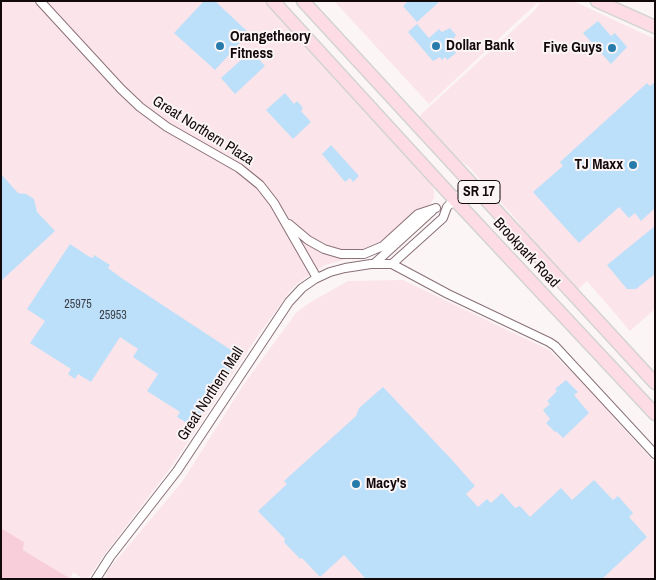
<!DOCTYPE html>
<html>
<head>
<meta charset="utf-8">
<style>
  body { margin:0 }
  #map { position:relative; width:656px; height:580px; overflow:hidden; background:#fbf5f6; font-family:"Archivo Narrow",sans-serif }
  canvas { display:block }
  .frame { position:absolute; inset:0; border:2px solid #12090c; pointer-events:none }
</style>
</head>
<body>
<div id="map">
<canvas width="656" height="580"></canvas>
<div class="frame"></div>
</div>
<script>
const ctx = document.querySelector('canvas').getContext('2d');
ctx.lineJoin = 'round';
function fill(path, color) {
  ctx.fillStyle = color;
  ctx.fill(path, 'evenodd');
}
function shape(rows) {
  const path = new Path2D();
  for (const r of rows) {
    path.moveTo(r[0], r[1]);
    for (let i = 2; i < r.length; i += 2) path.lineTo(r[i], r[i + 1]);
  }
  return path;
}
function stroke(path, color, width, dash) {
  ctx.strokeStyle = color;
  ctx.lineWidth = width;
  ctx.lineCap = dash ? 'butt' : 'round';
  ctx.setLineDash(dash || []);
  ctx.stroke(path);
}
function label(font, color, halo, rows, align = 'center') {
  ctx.font = font + ' "Archivo Narrow",sans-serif';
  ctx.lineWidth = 4;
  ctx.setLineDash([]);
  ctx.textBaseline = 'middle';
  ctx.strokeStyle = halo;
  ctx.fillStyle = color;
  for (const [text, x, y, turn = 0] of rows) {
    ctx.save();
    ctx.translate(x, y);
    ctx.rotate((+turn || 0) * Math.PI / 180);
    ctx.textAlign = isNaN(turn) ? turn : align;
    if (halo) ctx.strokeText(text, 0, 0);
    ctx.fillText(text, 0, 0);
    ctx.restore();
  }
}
fill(shape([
  [1,1,270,1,341,79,369,116,430,181,434,191,434,198,431,203,385,242,344,260,325,265,299,282,290,291,257,337,172,466,104,555,88,579,83,579,73,572,71,579,23,550,24,542,1,528],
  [334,1,573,1,655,39,655,309,630,331,587,281,577,290,528,237,517,220,468,166,457,159,418,117,534,11,540,3,537,3,429,104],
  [403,280,549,350,576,376,655,463,655,579,105,579,108,570,182,482,244,384,296,313,309,303,348,281]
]), '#fbe4ea');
fill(shape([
  [1,528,24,542,23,550,71,579,1,579]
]), '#f8ceda');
fill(shape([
  [204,1,215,1,249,33,215,70,174,33],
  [408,1,440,1,417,22,403,6],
  [598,21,611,36,615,33,627,47,611,64,583,33],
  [417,24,429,38,439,29,442,32,450,28,456,35,451,42,456,48,453,50,456,53,447,60,445,57,442,60,440,57,433,61,408,32],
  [251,51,265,66,235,94,221,78],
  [655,82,655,208,641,221,635,213,629,218,619,207,579,243,533,192,563,166,560,162,647,83,650,86],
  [285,93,294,104,297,101,303,108,301,111,311,122,293,139,266,110],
  [331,145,359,176,353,182,350,178,345,182,322,154],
  [1,174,18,193,26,194,34,199,37,212,55,231,1,281],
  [655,226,655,274,636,289,627,289,607,265],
  [70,244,88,256,93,258,94,255,110,265,108,268,120,277,240,356,195,423,193,421,190,425,177,417,180,412,147,391,158,374,133,357,138,349,120,337,91,382,78,374,75,379,68,374,71,369,30,343,45,321,27,309],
  [566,380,578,392,574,395,589,413,563,438,556,431,555,432,546,423,550,419,543,410,550,404,547,401,557,391,555,389],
  [383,387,452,460,475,486,466,494,478,507,487,499,491,503,502,493,515,508,520,506,530,517,561,488,572,500,594,480,613,500,618,496,633,513,629,517,647,537,602,579,366,579,344,555,320,577,302,558,300,559,284,542,285,539,258,511,287,484,284,481,356,416,359,408]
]), '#bde0fa');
const minor = shape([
  [40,1,121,89,140,107,167,127,239,168,260,185,274,203,317,278],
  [289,224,308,240,324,249,341,254,364,254,383,246,418,214,436,208],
  [375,263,432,211],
  [392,264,443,218,447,207,471,184],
  [96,579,110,557,177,471,289,302,302,288,315,279,330,272,345,268,371,264,392,264,448,294,549,342,555,346,655,454]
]);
const primary = shape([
  [273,1,455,200,655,414],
  [303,1,655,383],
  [597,1,655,27]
]);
stroke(minor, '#8a7077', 10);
stroke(primary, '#d4d3d3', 15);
stroke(minor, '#fff', 8);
stroke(primary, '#fddce5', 12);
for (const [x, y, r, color] of [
  [220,46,5,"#277bab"],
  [436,46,5,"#277bab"],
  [612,48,5,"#277bab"],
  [633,165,5,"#277bab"],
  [356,484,5,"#277bab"]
]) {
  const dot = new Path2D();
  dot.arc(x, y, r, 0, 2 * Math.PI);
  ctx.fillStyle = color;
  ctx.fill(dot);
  stroke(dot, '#fbf5f6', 2);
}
label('12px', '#3d3f48', null, [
  ["25975",78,305],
  ["25953",113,316]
]);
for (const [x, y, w] of [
  [479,192,42]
]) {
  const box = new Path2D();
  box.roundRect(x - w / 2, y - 11.5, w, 23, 4);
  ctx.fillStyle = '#fbf5f6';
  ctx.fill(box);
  stroke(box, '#12090c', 1);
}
label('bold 14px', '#12090c', null, [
  ["SR 17",479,192]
]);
label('bold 15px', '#12090c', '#fbf5f6', [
  ["Orangetheory",230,37],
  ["Fitness",230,54],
  ["Dollar Bank",446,46],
  ["Five Guys",602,48,"right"],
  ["TJ Maxx",623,165,"right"],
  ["Macy's",366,484]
], 'left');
label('15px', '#12090c', '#fbf5f6', [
  ["Great Northern Plaza",203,131,32],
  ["Brookpark Road",526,253,47],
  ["Great Northern Mall",211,394,-57]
]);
</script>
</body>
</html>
